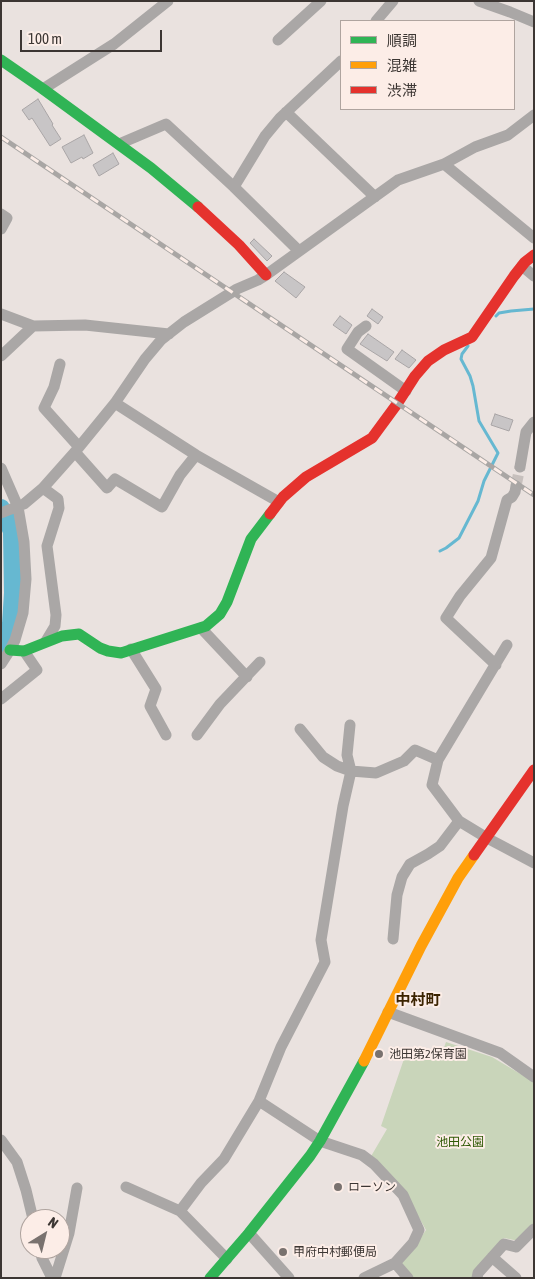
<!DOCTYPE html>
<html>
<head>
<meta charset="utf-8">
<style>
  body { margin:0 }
  #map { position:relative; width:535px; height:1279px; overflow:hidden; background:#eae2df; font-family:"Asap Condensed","Noto Sans JP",sans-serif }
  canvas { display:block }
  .frame { position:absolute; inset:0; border:2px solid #3c3633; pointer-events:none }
  .legend { position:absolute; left:340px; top:20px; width:175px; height:90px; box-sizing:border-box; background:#fcede7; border:1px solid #afa49f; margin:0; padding:6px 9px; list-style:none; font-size:15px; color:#3c3633 }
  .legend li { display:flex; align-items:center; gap:10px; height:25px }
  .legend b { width:25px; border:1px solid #afa49f }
  .north { position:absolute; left:20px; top:1209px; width:50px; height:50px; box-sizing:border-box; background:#fcede7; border:1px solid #afa49f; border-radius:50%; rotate:36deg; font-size:14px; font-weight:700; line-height:20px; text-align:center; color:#3c3633 }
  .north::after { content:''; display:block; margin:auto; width:18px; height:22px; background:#79726f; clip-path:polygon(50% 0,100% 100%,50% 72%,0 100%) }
  .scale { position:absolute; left:20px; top:30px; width:142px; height:22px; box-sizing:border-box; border:2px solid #3c3633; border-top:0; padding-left:6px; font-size:15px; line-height:18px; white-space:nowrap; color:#3c3633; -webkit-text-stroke:4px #fcede7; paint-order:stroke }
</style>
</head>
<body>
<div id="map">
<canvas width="535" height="1279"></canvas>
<div class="frame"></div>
<ul class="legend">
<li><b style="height:6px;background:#30b455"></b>順調</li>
<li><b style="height:6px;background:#ff9f0a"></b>混雑</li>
<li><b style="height:6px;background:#e5322d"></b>渋滞</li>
</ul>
<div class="north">N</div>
<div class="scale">100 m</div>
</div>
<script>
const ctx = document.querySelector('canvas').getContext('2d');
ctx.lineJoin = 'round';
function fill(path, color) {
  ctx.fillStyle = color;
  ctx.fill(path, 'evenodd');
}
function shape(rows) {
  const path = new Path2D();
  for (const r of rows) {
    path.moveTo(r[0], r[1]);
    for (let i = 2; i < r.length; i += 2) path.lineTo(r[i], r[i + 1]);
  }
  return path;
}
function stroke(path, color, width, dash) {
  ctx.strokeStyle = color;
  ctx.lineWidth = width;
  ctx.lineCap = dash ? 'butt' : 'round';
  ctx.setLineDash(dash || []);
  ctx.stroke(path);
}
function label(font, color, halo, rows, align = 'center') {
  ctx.font = font + ' "Asap Condensed","Noto Sans JP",sans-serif';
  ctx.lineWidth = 4;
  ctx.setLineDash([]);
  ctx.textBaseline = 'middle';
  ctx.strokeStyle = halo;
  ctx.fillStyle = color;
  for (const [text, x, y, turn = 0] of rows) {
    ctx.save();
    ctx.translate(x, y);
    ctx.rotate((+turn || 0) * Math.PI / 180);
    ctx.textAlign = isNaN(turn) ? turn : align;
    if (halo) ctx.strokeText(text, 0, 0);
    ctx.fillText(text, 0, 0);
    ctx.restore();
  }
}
fill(shape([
  [446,1042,492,1057,534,1082,534,1225,519,1241,504,1238,476,1272,473,1278,413,1278,401,1265,401,1261,414,1247,426,1230,404,1191,370,1158,387,1129,381,1126,406,1053,441,1056]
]), '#c9d5ba');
stroke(shape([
  [496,316,499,313,511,311,534,309],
  [440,551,446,548,459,538,478,501,484,481,498,453,479,421,473,386,470,376,461,359,462,354,468,346]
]), '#66b8d1', 3);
stroke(shape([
  [1,508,12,531,13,593,11,624,1,646]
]), '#66b8d1', 18);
const building = shape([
  [38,99,53,124,52,125,61,139,50,146,32,118,29,120,22,110,38,99],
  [84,135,93,153,83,159,82,157,71,163,62,147,84,135],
  [113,153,119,164,99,176,93,165,113,153],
  [254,239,272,256,267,261,250,243,254,239],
  [284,272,305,287,296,298,275,281,284,272],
  [372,309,383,317,378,324,367,316,372,309],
  [340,316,352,325,346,334,333,325,340,316],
  [368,334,394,352,387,361,360,344,368,334],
  [402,350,416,360,409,368,395,359,402,350],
  [495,414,513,420,509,431,491,425,495,414]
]);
fill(building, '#c8c5c6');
stroke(building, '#a9a5a6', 1);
stroke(shape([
  [516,486,520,467]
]), '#c7c0bd', 11, [11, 5.5]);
stroke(shape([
  [479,1,510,12,534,22],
  [376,21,393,1],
  [278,40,321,1],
  [43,89,114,44,168,1],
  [286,112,375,197],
  [119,144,166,124,234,187,299,251],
  [444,164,534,238],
  [234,187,265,136,280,118,341,61],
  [1,214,7,218,1,229],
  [522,266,534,276],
  [1,314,33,326],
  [366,326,358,332,347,349,406,391],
  [1,356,33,326,85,325,169,334],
  [60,364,54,387,44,408,79,447],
  [115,403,196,455,279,502],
  [75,452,107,488,115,479,162,507,180,475,196,455],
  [520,467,526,432,534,422],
  [1,468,18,507,24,542,26,579,23,613,15,640,10,650,1,664],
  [43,488,58,499,59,508,47,546,56,615,55,626,46,641],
  [1,513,24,504,43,488,75,452,115,403,145,359,161,340,184,322,237,289,258,280,266,275,398,180,444,164,475,147,508,135,534,115],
  [201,628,247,677],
  [507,645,438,760,432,785,459,821,487,838,534,863],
  [131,649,156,689,150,706,166,735],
  [496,665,446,618,460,596,491,558,507,500,512,497,515,492,516,486],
  [1,699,37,670,24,651],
  [300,729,323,757,337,766,351,771,376,773,404,761,415,750,438,760],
  [197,735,220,704,260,662],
  [393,939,397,895,402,877,410,864,428,854,440,846,459,821],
  [388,1012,500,1053,534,1077],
  [259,1101,320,1141,362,1155,374,1164,403,1195,419,1230,413,1243,395,1263,364,1278],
  [1,1140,17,1162,26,1190,33,1219],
  [126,1187,180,1211,227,1259],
  [180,1211,201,1183,224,1159,259,1101,281,1047,325,962,321,940,343,806,351,771,347,755,350,725],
  [249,1233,289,1278],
  [40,1249,42,1258,52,1278],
  [492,1257,516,1278],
  [395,1263,408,1278],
  [55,1278,69,1233,77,1188],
  [477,1278,478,1273,504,1244,516,1247,534,1229]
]), '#aaa7a6', 11);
stroke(shape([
  [1,60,43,89,151,168,198,207],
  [10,650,24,651,62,636,79,634,100,648,108,651,121,653,206,626,220,614,227,602,251,539,270,514],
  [210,1278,249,1233,310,1156,320,1141,364,1061]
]), '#30b455', 11);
stroke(shape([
  [364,1061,421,946,458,878,474,855]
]), '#ff9f0a', 11);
stroke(shape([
  [198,207,239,245,266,275],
  [270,514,283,497,306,477,372,438,397,404,415,376,428,361,444,350,472,337,514,276,525,262,534,255],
  [474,855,534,770]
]), '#e5322d', 11);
const rail = shape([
  [1,137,534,495]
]);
stroke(rail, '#a9a6a4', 5);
stroke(rail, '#fcede7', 3, [9]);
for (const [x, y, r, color] of [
  [379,1054,5,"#79726f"],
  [338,1187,5,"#79726f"],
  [283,1252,5,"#79726f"]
]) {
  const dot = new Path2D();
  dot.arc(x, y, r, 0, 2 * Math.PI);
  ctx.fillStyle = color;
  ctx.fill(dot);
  stroke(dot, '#fcede7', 2);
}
label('12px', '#3c3633', '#fcede7', [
  ["池田第2保育園",389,1054],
  ["ローソン",348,1187],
  ["甲府中村郵便局",293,1252]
], 'left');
label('12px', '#2f5905', '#fcede7', [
  ["池田公園",460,1142]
]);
label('bold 15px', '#3b2300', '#fcede7', [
  ["中村町",418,1000]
]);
</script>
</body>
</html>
